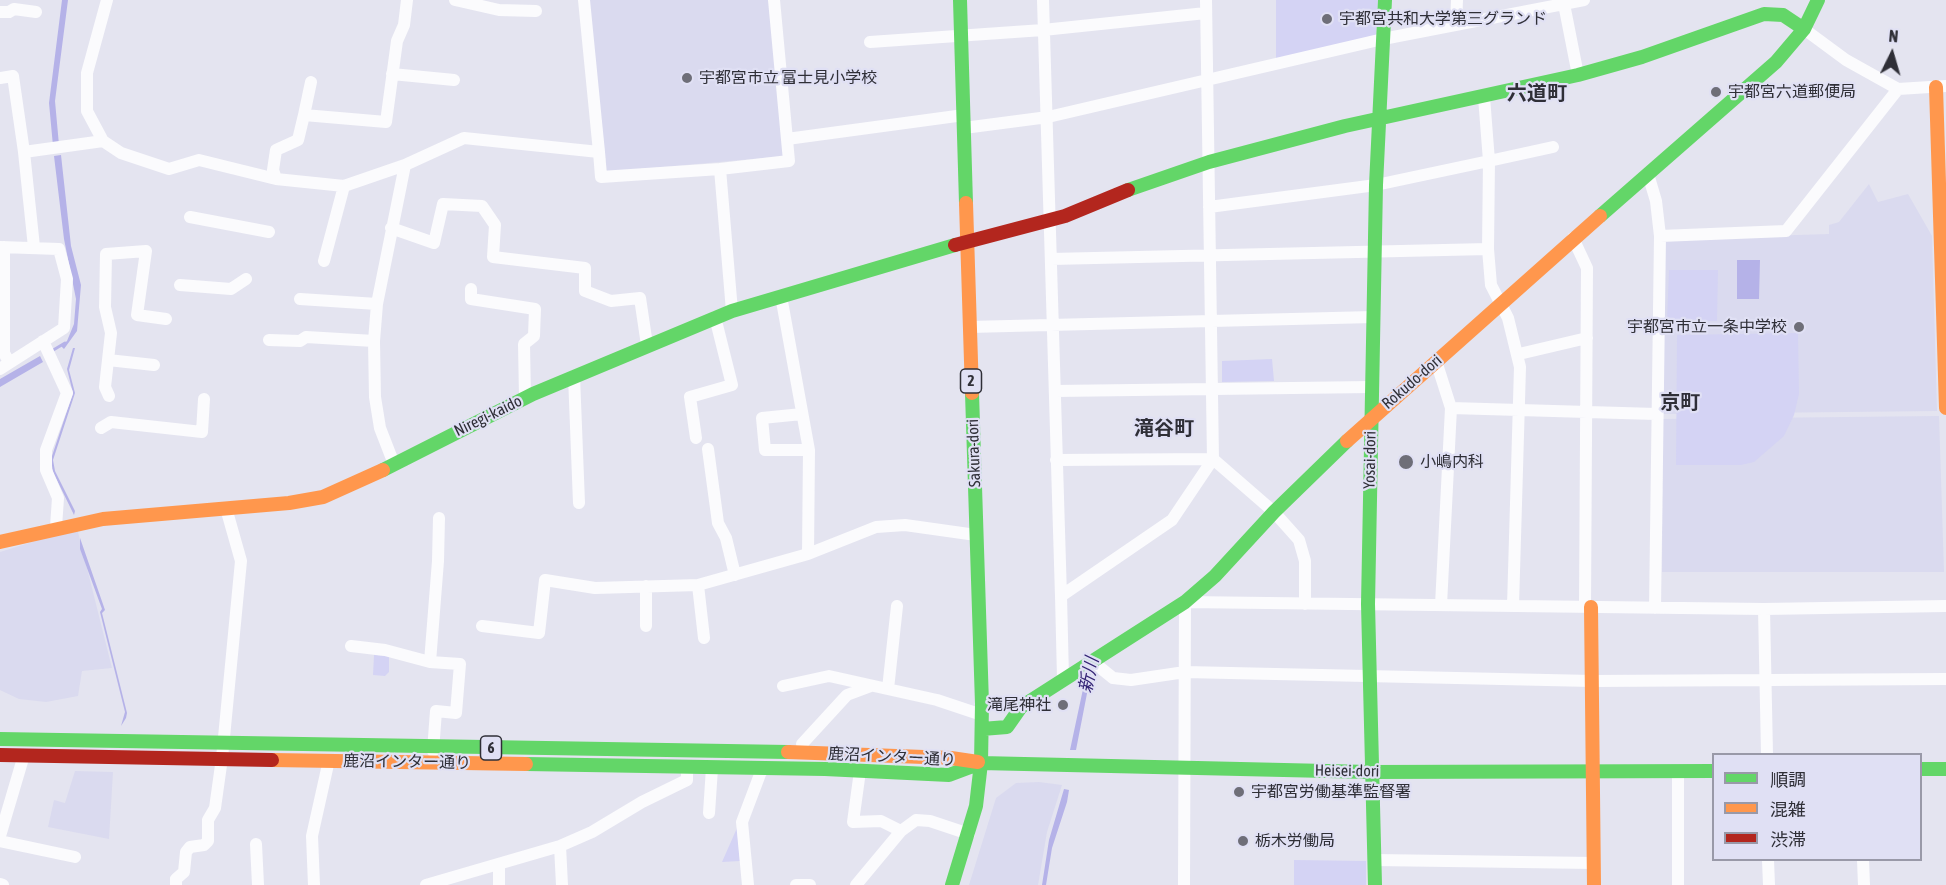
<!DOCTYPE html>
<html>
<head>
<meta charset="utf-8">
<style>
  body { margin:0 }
  #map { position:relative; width:1946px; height:885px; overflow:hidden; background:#e4e4f0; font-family:"Asap Condensed","Noto Sans JP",sans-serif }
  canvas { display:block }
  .legend { position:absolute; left:1712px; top:753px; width:210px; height:108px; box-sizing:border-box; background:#e0e0f4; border:2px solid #9999a8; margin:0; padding:8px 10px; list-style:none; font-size:18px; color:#2f2f37 }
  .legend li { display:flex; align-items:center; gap:12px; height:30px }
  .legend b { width:30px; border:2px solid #9999a8 }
  .north { position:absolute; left:1862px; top:24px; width:60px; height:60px; -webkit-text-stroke:4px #e0e0f4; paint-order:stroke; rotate:5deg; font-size:16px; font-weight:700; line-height:24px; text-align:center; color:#2f2f37 }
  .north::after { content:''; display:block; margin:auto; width:21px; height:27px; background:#2f2f37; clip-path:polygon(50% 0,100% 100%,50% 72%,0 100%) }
</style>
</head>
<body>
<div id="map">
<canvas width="1946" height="885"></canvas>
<ul class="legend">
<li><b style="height:8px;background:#63d668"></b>順調</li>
<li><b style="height:8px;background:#ff974d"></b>混雑</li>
<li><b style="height:8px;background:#b3261e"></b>渋滞</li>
</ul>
<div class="north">N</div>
</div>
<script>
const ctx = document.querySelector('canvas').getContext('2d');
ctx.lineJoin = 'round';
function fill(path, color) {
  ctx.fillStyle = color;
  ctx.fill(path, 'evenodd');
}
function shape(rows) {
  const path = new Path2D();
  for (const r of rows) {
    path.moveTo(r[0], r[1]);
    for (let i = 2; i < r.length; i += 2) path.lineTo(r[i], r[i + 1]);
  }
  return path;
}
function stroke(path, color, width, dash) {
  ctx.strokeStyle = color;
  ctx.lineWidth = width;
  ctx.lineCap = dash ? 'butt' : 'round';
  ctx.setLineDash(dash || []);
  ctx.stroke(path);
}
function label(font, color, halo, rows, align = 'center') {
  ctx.font = font + ' "Asap Condensed","Noto Sans JP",sans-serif';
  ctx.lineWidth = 4.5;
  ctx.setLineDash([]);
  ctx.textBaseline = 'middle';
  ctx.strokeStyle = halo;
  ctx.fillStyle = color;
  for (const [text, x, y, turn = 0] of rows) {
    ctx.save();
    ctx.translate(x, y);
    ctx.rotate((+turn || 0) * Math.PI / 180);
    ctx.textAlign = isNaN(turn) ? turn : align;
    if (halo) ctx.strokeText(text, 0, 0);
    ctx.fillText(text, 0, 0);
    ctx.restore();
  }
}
fill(shape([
  [588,0,770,0,786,156,607,172],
  [1869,184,1878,202,1908,194,1932,236,1937,411,1662,414,1665,242,1668,239,1829,234,1829,225,1839,222],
  [1939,416,1944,572,1662,572,1663,419],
  [77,528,112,668,82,671,78,696,46,702,19,699,0,690,0,552],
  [75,771,113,772,109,839,48,827,54,800,65,803],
  [1039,782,1062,785,1047,832,1038,885,969,885,996,798,1016,783]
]), '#dadaef');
fill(shape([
  [1276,0,1378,0,1376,35,1276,60],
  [1669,270,1718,270,1717,321,1667,321],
  [1798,333,1799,394,1794,415,1784,436,1754,462,1741,465,1676,465,1677,335],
  [1272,359,1274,381,1222,382,1222,361],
  [374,655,389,656,389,672,385,676,373,675],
  [737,828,740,861,722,862],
  [1294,860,1366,861,1366,885,1294,885]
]), '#d4d3f4');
fill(shape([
  [62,0,68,0,55,101,59,145,53,146,49,103],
  [61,155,71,246,81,285,77,331,64,349,61,346,67,341,74,324,76,299,64,239,54,156],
  [1737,260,1760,260,1759,299,1737,299],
  [73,348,75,348,69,370,75,393,53,460,55,471,75,511,74,515,53,472,51,459,73,393,67,369],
  [40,356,43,362,0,387,0,379],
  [80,538,105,610,102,613,127,713,126,718,121,726,125,712,100,612,102,609,80,549],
  [1091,673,1076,750,1070,750,1086,675],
  [1064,789,1069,790,1067,802,1052,848,1046,885,1042,885,1049,840]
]), '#b5b2e8');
stroke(shape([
  [50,352,65,343]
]), '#b5b2e8', 3);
stroke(shape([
  [107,0,87,73,87,111,103,141,121,153,169,169,199,160,276,179,344,186,405,165,464,138,599,152,601,177,720,169,732,311],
  [455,0,499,10,536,11],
  [584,0,599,152],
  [1043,0,1061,596],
  [1564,4,1578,75],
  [0,12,9,12,14,9,36,12],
  [1456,25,1457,0],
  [1804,29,1846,60,1898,89,1946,86],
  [870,42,1043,30,1206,13],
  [392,74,454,80],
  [0,78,13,76,24,152,103,141],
  [1484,97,1489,161,1553,147],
  [304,115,311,82],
  [964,128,1048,117,1383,39,1584,0],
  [787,139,964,115],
  [24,152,34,247],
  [720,169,789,161,774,0],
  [1648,174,1656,201,1660,236,1655,608],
  [276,179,273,170,276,150,298,140,304,115,386,122,397,41,404,25,407,0],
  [1209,207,1376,185,1489,161,1488,249,1491,285,1508,318,1520,367,1513,606],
  [190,217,269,232],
  [391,228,434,243,443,204,482,206,495,225,493,257,585,268,585,291,611,301,640,298,647,345],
  [1660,236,1786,231,1898,89],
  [1573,238,1587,268,1585,607],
  [0,247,59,249,67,279,64,328,0,369],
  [4,247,4,353,9,362],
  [1051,259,1488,249],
  [324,261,344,186],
  [180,285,231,289,246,279],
  [471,289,471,299,535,309,534,336,524,344,525,397],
  [781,296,809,450,808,554],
  [300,299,377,304],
  [969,327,1373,317],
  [269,340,300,341,306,337,374,341],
  [43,341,67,393,46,450,46,470,58,498,56,527],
  [1519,354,1587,338],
  [108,360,154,365],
  [1436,361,1451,408,1441,605],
  [574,376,579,503],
  [1055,391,1371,387],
  [109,396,105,387,111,333,105,307,106,254,146,251,137,315,166,319],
  [1451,408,1656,414],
  [802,414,762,418,765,450,809,450],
  [101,428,111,422,202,432,204,399],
  [696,438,690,397,732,385,715,317],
  [708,449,718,523,726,538,735,575],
  [1056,460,1213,459,1274,512,1299,540,1305,561,1305,604],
  [394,464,380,428,375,397,374,341,377,304,405,165],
  [698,585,704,638],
  [646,586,646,626],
  [1764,609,1767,754],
  [482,626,539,633,545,580,595,588,698,585,808,554,876,527,905,525,976,535],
  [351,646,385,650,430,662,438,561,439,518],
  [1092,661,1113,678,1131,680,1185,672,1592,681,1946,679],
  [430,662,460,664,456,713,436,711,433,751],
  [1063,678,1061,596,1172,520,1213,459,1206,0],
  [783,686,829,676,937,700,982,715],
  [888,689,897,606],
  [802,744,847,695,871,686],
  [860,771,853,822,881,821,901,831],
  [1678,771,1678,885],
  [709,813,712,768],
  [0,836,24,755],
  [0,841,75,857],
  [256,844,258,885],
  [560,846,562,885],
  [1374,860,1594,863],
  [1768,860,1769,885],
  [1863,860,1864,885],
  [499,864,499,885],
  [0,884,3,885],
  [176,885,176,879,184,872,186,852,190,847,204,845,208,841,208,820,215,808,222,758,241,561,226,508],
  [314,885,312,836,329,760],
  [426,885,560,846,592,832,642,802,687,780,687,768],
  [748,885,742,822,762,769],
  [796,885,810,885],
  [856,885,901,831,916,820,930,821,969,834],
  [1184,885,1185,602,1764,609,1946,606]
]), '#fbfbfd', 12);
stroke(shape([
  [960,0,966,203],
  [1128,190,1209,162,1345,126,1578,75,1642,57,1764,14,1783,15,1804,29],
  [1600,216,1776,62,1804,29,1818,0],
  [383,470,533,394,732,311,955,245],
  [982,729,1007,727,1021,707,1185,602,1215,576,1274,512,1347,441],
  [0,739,788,752],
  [981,763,1370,772,1714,771],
  [526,764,825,769,949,775,981,763],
  [1920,769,1946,769],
  [952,885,976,806,981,763,982,704,972,393],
  [1375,885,1368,604,1376,185,1385,0]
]), '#63d668', 14);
stroke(shape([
  [1936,87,1946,408],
  [966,203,972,393],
  [1347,441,1600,216],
  [0,542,103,519,289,503,323,497,383,470],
  [1591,607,1594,885],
  [788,752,951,758,978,762],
  [272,760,526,764]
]), '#ff974d', 14);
stroke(shape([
  [955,245,1065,216,1128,190],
  [0,755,272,760]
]), '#b3261e', 14);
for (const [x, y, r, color] of [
  [1327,19,6,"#6e6e78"],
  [687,78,6,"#6e6e78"],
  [1716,92,6,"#6e6e78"],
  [1799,327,6,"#6e6e78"],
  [1406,462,8,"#6e6e78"],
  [1063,705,6,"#6e6e78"],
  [1239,792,6,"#6e6e78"],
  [1243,841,6,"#6e6e78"]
]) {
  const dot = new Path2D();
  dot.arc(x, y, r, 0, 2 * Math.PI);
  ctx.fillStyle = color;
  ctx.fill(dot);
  stroke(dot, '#e0e0f4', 2);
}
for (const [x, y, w] of [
  [971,381,21],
  [491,748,21]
]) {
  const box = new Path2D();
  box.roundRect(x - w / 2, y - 12, w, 24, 4.5);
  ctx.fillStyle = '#e0e0f4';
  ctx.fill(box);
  stroke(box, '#2f2f37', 1.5);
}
label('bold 15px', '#2f2f37', null, [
  ["2",971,381],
  ["6",491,748]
]);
label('16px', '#2f2f37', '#e0e0f4', [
  ["宇都宮共和大学第三グランド",1339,19],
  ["宇都宮市立 富士見小学校",699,78],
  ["宇都宮六道郵便局",1728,92],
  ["宇都宮市立一条中学校",1787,327,"right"],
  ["小嶋内科",1420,462],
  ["滝尾神社",1051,705,"right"],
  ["宇都宮労働基準監督署",1251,792],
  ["栃木労働局",1255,841]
], 'left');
label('16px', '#2f2f37', '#e0e0f4', [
  ["Rokudo-dori",1412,382,-41],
  ["Niregi-kaido",488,416,-26],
  ["Sakura-dori",974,453,-92],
  ["Yosai-dori",1370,460,-89],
  ["鹿沼インター通り",892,757,3],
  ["鹿沼インター通り",407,762,1],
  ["Heisei-dori",1347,771,1]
]);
label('italic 18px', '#332374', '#e0e0f4', [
  ["新川",1089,675,-78]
]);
label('bold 20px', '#2f2f37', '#e0e0f4', [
  ["六道町",1537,94],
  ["京町",1680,403],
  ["滝谷町",1164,429]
]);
</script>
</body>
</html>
